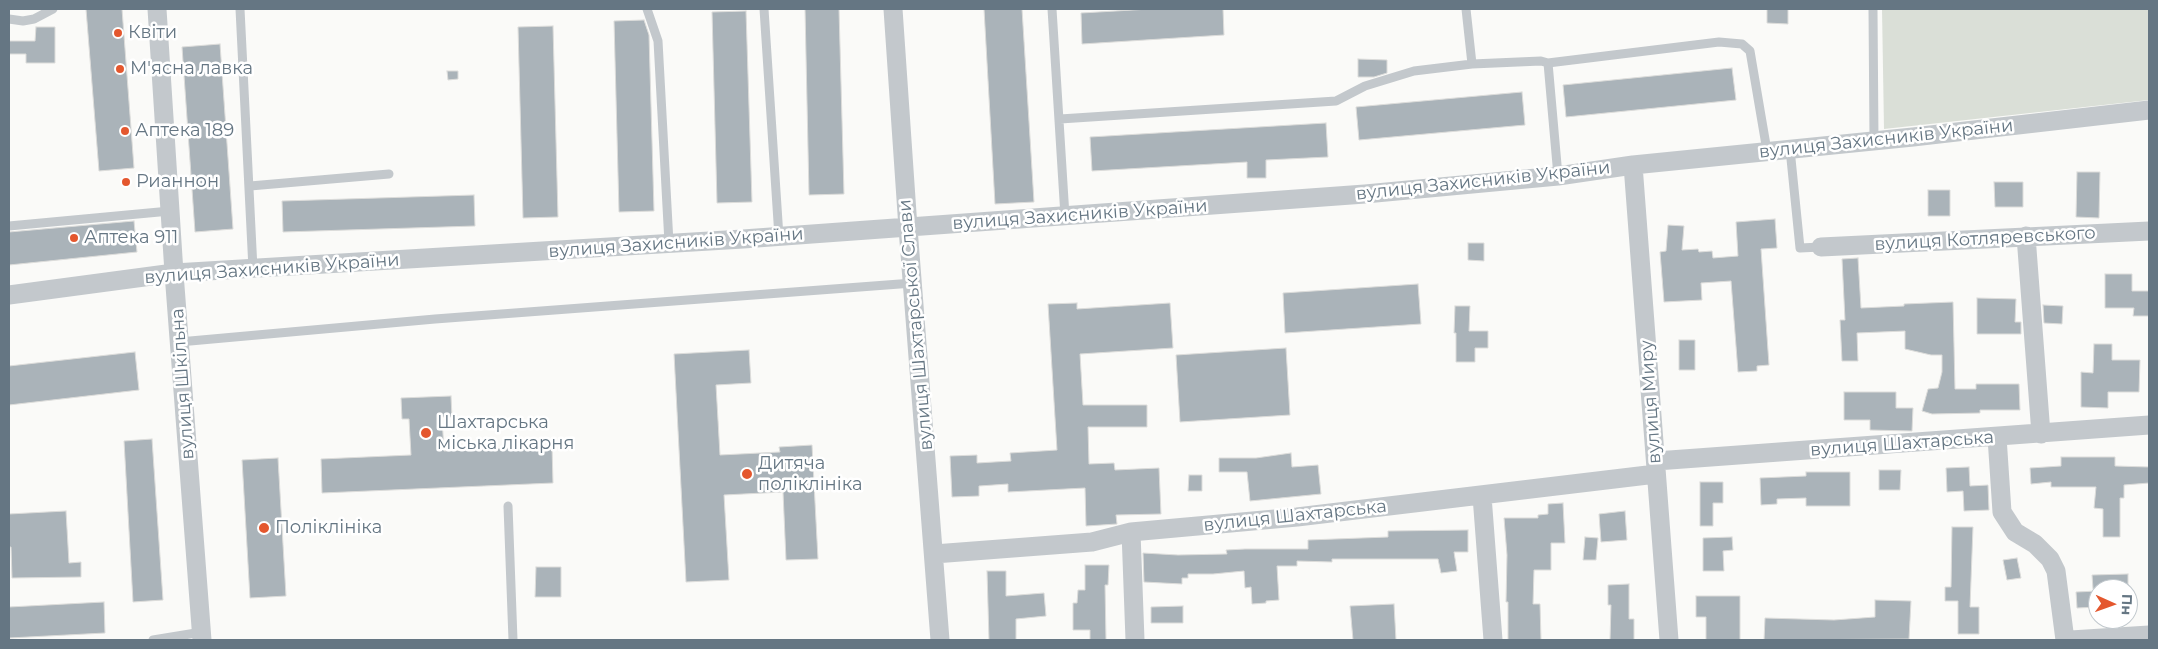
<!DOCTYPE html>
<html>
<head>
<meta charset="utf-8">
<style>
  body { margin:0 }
  #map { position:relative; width:2158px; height:649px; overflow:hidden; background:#fafaf8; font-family:Montserrat,sans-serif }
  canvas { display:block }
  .frame { position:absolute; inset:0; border:10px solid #657683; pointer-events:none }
  .north { position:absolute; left:2088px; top:579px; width:50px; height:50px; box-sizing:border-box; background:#fff; border:1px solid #c1c8cd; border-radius:50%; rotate:92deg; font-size:14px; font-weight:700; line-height:20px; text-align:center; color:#657683 }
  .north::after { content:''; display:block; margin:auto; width:18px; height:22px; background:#e4572e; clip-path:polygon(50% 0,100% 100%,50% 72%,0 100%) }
</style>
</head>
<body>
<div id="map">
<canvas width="2158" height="649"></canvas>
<div class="frame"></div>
<div class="north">Пн</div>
</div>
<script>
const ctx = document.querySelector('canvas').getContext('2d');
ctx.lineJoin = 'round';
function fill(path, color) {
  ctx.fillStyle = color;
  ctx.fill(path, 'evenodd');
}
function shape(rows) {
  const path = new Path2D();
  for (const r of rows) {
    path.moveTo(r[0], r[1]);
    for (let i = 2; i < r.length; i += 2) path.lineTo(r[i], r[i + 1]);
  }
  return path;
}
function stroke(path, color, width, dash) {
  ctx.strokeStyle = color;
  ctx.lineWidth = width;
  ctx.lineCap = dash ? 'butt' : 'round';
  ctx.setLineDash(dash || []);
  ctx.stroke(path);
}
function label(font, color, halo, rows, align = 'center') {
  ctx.font = font + ' Montserrat,sans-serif';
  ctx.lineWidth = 5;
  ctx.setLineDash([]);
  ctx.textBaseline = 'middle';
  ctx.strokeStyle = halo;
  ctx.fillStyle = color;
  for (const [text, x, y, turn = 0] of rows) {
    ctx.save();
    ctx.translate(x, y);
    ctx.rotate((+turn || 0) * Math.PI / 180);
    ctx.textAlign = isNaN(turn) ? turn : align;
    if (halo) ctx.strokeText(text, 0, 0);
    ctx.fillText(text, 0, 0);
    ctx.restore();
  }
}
fill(shape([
  [1882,9,2149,9,2149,100,1884,129]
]), '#dadfd7');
const building = shape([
  [86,9,122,9,134,168,99,171,86,9],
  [805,9,839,9,844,194,809,195,805,9],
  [984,9,1022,9,1034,202,995,204,984,9],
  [1150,9,1223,9,1224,35,1082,44,1081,13,1150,9],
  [1767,9,1788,9,1788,24,1767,23,1767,9],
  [746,11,752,202,717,203,712,12,746,11],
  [644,20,649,35,654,211,619,212,614,21,644,20],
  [553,26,558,217,523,218,518,27,553,26],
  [36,27,55,27,55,63,26,63,26,54,9,54,9,41,35,41,36,27],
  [220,44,233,229,195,232,182,47,220,44],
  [1358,59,1387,60,1387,73,1374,77,1358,77,1358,59],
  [1732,68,1736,100,1566,117,1563,85,1732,68],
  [447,71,458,71,458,79,448,80,447,71],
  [1522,92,1525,125,1359,140,1356,107,1522,92],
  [1326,123,1328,157,1266,160,1266,178,1247,178,1247,162,1092,171,1090,137,1326,123],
  [2077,172,2100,172,2099,218,2076,217,2077,172],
  [1994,182,2023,182,2023,207,1995,207,1994,182],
  [1928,190,1950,190,1950,216,1928,216,1928,190],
  [474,195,475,226,283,232,282,201,474,195],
  [1775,219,1777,248,1761,249,1769,365,1757,366,1757,371,1738,372,1731,281,1701,283,1702,300,1664,302,1660,252,1666,251,1668,225,1684,226,1682,250,1698,249,1699,252,1712,251,1713,258,1738,256,1736,222,1775,219],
  [134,221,137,252,9,265,9,232,134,221],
  [1468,243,1484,243,1484,261,1468,260,1468,243],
  [1858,258,1861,308,1904,306,1904,304,1953,302,1955,389,1976,389,1976,384,2019,384,2020,410,1980,410,1980,413,1932,414,1922,411,1928,389,1938,388,1942,372,1942,355,1931,355,1905,349,1905,331,1857,333,1858,361,1842,361,1840,320,1845,320,1842,259,1858,258],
  [2105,274,2132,274,2132,291,2149,291,2149,316,2133,316,2134,308,2105,308,2105,274],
  [1418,284,1421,324,1285,333,1283,293,1418,284],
  [1977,298,2016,299,2015,322,2021,322,2021,334,1977,334,1977,298],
  [1077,303,1077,309,1170,303,1173,348,1080,354,1083,405,1147,405,1147,427,1088,427,1089,464,1114,463,1115,470,1159,468,1161,514,1116,515,1117,524,1086,526,1085,488,1008,492,1008,484,979,486,979,496,952,497,950,456,977,455,977,463,1011,461,1010,453,1057,450,1048,304,1077,303],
  [2043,305,2063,306,2062,324,2044,323,2043,305],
  [1455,306,1470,306,1469,331,1488,331,1488,348,1475,348,1475,362,1456,362,1456,333,1454,333,1455,306],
  [1679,340,1695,340,1695,370,1679,370,1679,340],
  [2094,344,2112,344,2112,360,2140,360,2139,392,2108,392,2108,408,2081,407,2081,372,2093,373,2094,344],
  [1286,348,1290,415,1180,422,1176,355,1286,348],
  [749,350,751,383,716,385,720,455,780,452,779,447,812,445,818,559,786,560,783,492,724,495,729,580,686,582,674,354,749,350],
  [135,352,139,390,9,405,9,366,135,352],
  [1844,392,1896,392,1896,408,1913,408,1912,431,1870,430,1870,420,1844,420,1844,392],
  [451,396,452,417,442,417,444,451,552,446,553,483,322,493,321,459,411,455,409,419,402,419,401,398,451,396],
  [152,439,163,600,133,602,124,441,152,439],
  [1291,453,1292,467,1318,465,1321,494,1250,501,1247,472,1219,472,1219,458,1256,458,1291,453],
  [2061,457,2115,457,2115,466,2149,467,2149,483,2124,485,2124,498,2120,498,2120,537,2103,537,2103,509,2094,508,2096,487,2051,487,2051,482,2031,484,2030,468,2061,466,2061,457],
  [278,458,286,596,250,598,242,460,278,458],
  [1969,467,1970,486,1988,485,1989,510,1964,511,1963,491,1947,492,1946,468,1969,467],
  [1879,470,1901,470,1900,490,1879,490,1879,470],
  [1806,472,1850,472,1850,506,1806,506,1806,498,1777,499,1777,504,1761,505,1760,478,1806,476,1806,472],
  [1189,475,1202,475,1202,491,1188,491,1189,475],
  [1700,482,1723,482,1723,503,1713,503,1713,526,1700,526,1700,482],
  [1563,503,1565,543,1551,543,1551,570,1534,570,1533,604,1540,604,1541,640,1508,640,1508,602,1506,602,1507,555,1504,518,1538,518,1538,515,1548,514,1548,504,1563,503],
  [66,511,69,563,81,562,81,577,12,578,11,547,9,547,9,514,66,511],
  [1625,511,1627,540,1601,542,1599,514,1625,511],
  [1952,527,1973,527,1970,607,1979,607,1979,634,1958,634,1958,601,1945,601,1945,587,1951,587,1952,527],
  [1468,530,1468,552,1454,552,1457,571,1441,573,1438,559,1332,559,1332,562,1297,561,1297,566,1277,566,1279,600,1266,601,1266,603,1252,604,1251,587,1245,588,1244,571,1213,574,1188,574,1188,578,1182,578,1182,584,1144,582,1143,553,1178,555,1227,554,1226,550,1245,549,1308,549,1308,540,1388,537,1388,531,1468,530],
  [1585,537,1598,538,1596,560,1583,560,1585,537],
  [1732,537,1733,550,1723,551,1724,571,1703,571,1703,538,1732,537],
  [2017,558,2021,578,2007,580,2003,560,2017,558],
  [1085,565,1109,565,1108,585,1105,585,1106,640,1090,640,1090,630,1073,630,1073,603,1077,603,1078,590,1085,590,1085,565],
  [536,567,561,567,561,597,535,597,536,567],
  [987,571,1006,571,1006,596,1044,593,1046,616,1016,619,1016,640,989,640,987,571],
  [2128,574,2128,589,2093,589,2092,575,2128,574],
  [1629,584,1629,619,1634,619,1634,640,1610,640,1611,605,1608,605,1608,585,1629,584],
  [2098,591,2098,607,2077,608,2076,592,2098,591],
  [1696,596,1740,596,1740,640,1706,640,1706,617,1696,617,1696,596],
  [1875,600,1911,601,1909,639,1764,640,1765,618,1834,620,1875,617,1875,600],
  [104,602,105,633,9,638,9,607,104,602],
  [1394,604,1396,640,1353,640,1350,606,1394,604],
  [1183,606,1183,623,1151,623,1151,607,1183,606]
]);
fill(building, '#aab3b9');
stroke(building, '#dcdcda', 1);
stroke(shape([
  [240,9,253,269],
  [647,9,658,41,669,243],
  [764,9,779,237],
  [1052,9,1065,216],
  [1466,9,1472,64],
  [1873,9,1874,140],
  [9,19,23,21,34,19,53,9],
  [1548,63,1558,176],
  [1060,119,1336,101,1365,86,1414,71,1472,64,1541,61,1548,63,1719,42,1742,44,1750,51,1767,151],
  [1790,149,1800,248,1821,247],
  [250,186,389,174],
  [9,226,170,211],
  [179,342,435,319,913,283],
  [508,506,513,640],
  [153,640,202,632]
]), '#c3c8cc', 9);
stroke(shape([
  [157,9,174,273,202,640],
  [893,9,908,228,940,640],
  [1633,165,1669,640],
  [2026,236,2041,434],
  [1821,247,2149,231],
  [9,295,174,273,743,239,1365,194,1558,176,1633,165,1913,137,2149,110],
  [1997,437,2002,512,2015,532,2035,544,2050,559,2056,571,2065,640],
  [1656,461,2149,425],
  [1482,496,1493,640],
  [1131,532,1135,640],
  [934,554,1092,542,1131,532,1297,517,1656,474],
  [2071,640,2149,635]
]), '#c3c8cc', 19);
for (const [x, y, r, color] of [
  [118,33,5,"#e4572e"],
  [120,69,5,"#e4572e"],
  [125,131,5,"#e4572e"],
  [126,182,5,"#e4572e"],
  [74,238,5,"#e4572e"],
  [426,433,6,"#e4572e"],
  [747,474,6,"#e4572e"],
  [264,528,6,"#e4572e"]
]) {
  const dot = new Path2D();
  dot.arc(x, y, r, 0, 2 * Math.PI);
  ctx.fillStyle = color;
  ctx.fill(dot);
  stroke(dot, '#fff', 2);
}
label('18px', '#657683', '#fff', [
  ["Квіти",128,33],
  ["М'ясна лавка",130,69],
  ["Аптека 189",135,131],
  ["Рианнон",136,182],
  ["Аптека 911",84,238],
  ["Шахтарська",437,423],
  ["міська лікарня",437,444],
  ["Дитяча",758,464],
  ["поліклініка",758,485],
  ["Поліклініка",275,528]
], 'left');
label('18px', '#657683', '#fff', [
  ["вулиця Захисників України",1886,139,-6],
  ["вулиця Захисників України",1483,181,-6],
  ["вулиця Захисників України",1080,215,-4],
  ["вулиця Котляревського",1985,239,-3],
  ["вулиця Захисників України",676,243,-4],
  ["вулиця Захисників України",272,269,-4],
  ["вулиця Шахтарської Слави",916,325,-95],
  ["вулиця Шкільна",183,384,-94],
  ["вулиця Миру",1651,402,-94],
  ["вулиця Шахтарська",1902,444,-4],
  ["вулиця Шахтарська",1295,516,-6]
]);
</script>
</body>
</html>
